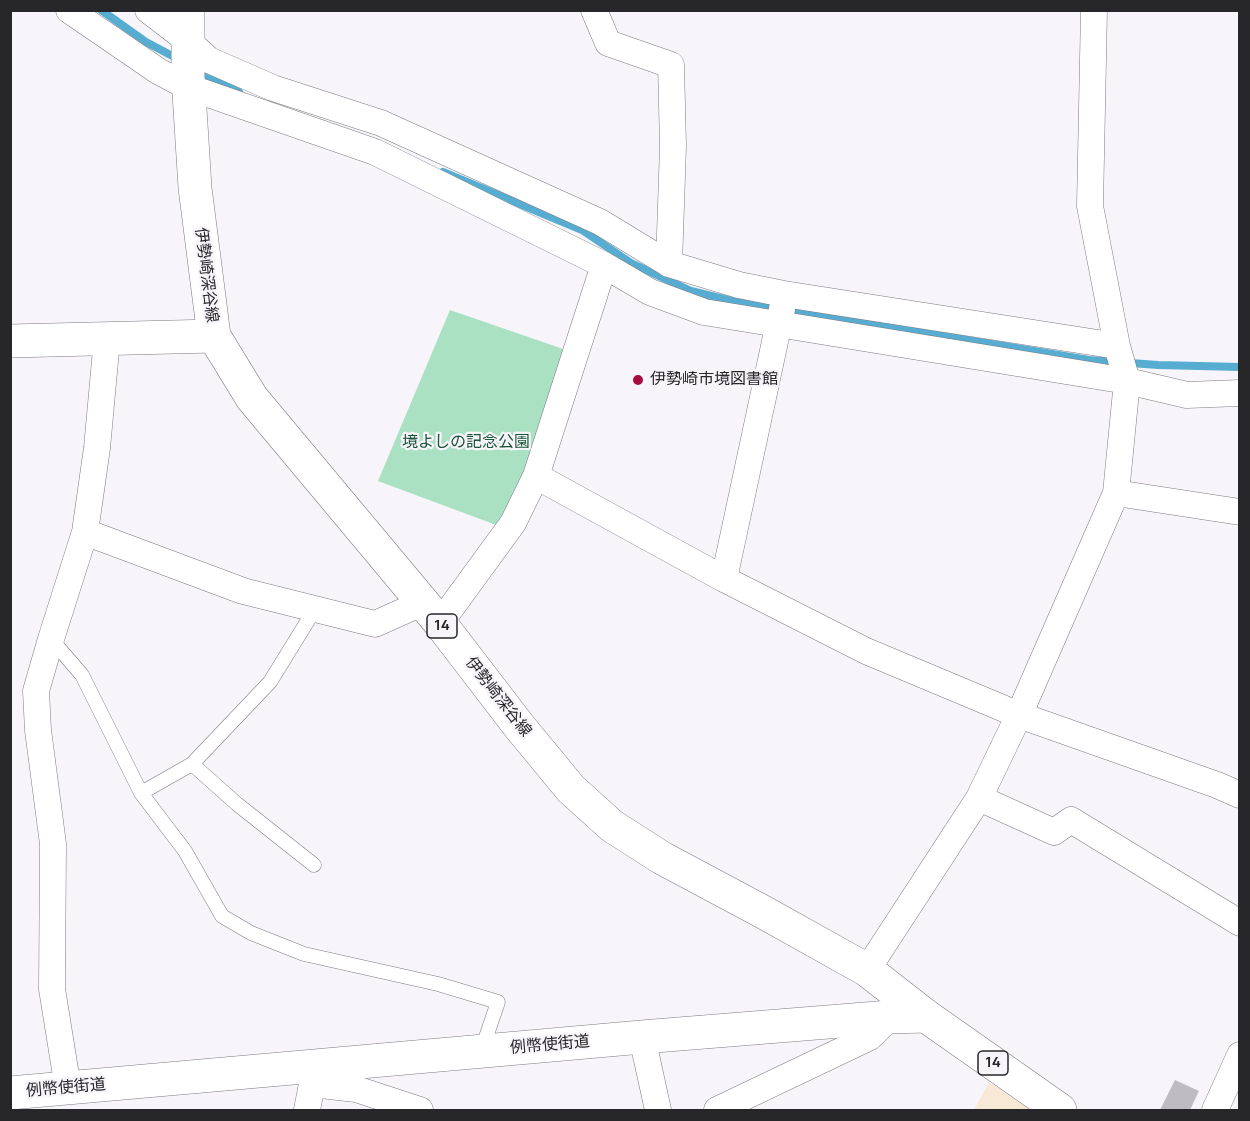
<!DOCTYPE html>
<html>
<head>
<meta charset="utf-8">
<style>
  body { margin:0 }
  #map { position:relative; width:1250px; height:1121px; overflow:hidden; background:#f7f4fa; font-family:Manrope,sans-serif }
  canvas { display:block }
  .frame { position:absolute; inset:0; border:12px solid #272628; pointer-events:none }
</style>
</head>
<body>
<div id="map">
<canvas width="1250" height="1121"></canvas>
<div class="frame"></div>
</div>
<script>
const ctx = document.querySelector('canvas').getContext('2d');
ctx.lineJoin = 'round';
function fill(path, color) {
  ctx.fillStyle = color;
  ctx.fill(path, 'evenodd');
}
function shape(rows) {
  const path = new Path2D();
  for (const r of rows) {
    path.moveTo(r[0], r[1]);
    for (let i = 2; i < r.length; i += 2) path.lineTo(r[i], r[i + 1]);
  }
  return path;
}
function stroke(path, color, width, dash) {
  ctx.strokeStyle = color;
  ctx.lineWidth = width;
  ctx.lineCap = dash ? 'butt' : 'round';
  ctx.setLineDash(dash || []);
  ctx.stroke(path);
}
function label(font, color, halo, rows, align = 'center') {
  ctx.font = font + ' Manrope,"Noto Sans JP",sans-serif';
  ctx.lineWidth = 4.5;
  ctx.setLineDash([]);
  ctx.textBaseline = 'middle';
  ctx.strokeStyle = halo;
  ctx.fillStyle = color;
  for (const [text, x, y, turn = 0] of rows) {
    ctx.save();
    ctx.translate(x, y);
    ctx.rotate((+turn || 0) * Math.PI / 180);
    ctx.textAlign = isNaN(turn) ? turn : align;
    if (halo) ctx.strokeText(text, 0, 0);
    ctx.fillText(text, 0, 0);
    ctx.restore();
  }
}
fill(shape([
  [989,1082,1031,1110,974,1110]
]), '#f7e9d6');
fill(shape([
  [450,310,566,350,522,484,499,526,378,481]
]), '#a9e1c2');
stroke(shape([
  [101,10,146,42,178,59],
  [196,70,239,92],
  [443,172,582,230,631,263,691,291,736,302,1089,360,1158,365,1240,367]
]), '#57add1', 8);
fill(shape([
  [1175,1080,1199,1091,1190,1110,1160,1110]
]), '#bebcc1');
const lane = shape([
  [51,639,82,675,141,793,185,851,222,916,251,933,304,954,438,984,498,1002,482,1049],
  [192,764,237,804,314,865],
  [141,793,192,764,270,682,315,609]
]);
const street = shape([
  [69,10,158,71,188,87,375,152,604,265,650,292,704,312,1127,381,1187,395,1240,393],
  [148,10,187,40,209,60,273,88,381,123,600,222,669,264,739,285,784,294,1117,346],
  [594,10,608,43,671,65,673,146,669,264],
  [536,476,724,579,866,651,1019,715,1217,785,1240,795],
  [1116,493,1240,512],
  [85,532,243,591,375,624,422,603],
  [724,579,782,309],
  [440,623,513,523,536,476,604,265],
  [979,798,1054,832,1071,820,1240,923],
  [867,970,979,798,1019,715,1116,493,1127,381,1117,346,1090,206,1094,10],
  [642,1037,658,1110],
  [312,1084,356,1089,420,1110],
  [68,1088,52,989,53,844,38,730,36,691,51,639,85,532,97,448,107,339],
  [307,1110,312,1084,311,1069],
  [717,1110,870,1037,890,1017],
  [1215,1110,1240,1055]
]);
const secondary = shape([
  [10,341,214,336],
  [10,1093,642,1037,890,1017,926,1016]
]);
const primary = shape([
  [188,10,188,77,195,188,214,336,252,398,440,623,519,726,571,789,612,826,662,858,765,913,867,970,926,1016,1060,1110]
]);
stroke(lane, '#7d7b80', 15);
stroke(street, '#7d7b80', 27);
stroke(secondary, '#7d7b80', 34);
stroke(primary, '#7d7b80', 34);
stroke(lane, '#fff', 14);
stroke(street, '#fff', 26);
stroke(secondary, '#fff', 33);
stroke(primary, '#fff', 33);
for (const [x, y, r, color] of [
  [638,380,6,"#a60c3d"]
]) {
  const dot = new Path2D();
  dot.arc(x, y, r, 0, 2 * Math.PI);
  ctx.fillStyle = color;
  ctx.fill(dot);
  stroke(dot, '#f7f4fa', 2);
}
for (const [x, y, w] of [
  [442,626,30],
  [993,1063,30]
]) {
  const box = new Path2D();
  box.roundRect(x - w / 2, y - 12, w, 24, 4.5);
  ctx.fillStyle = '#f7f4fa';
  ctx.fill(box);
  stroke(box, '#272628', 1.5);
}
label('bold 15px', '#272628', null, [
  ["14",442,626],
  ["14",993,1063]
]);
label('16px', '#272628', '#f7f4fa', [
  ["伊勢崎深谷線",206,275,83],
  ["伊勢崎深谷線",498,697,52],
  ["例幣使街道",550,1045,-5],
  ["例幣使街道",66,1088,-5]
]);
label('16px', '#272628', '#f7f4fa', [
  ["伊勢崎市境図書館",650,380]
], 'left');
label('16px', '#185438', '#f7f4fa', [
  ["境よしの記念公園",466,443]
]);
</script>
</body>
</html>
